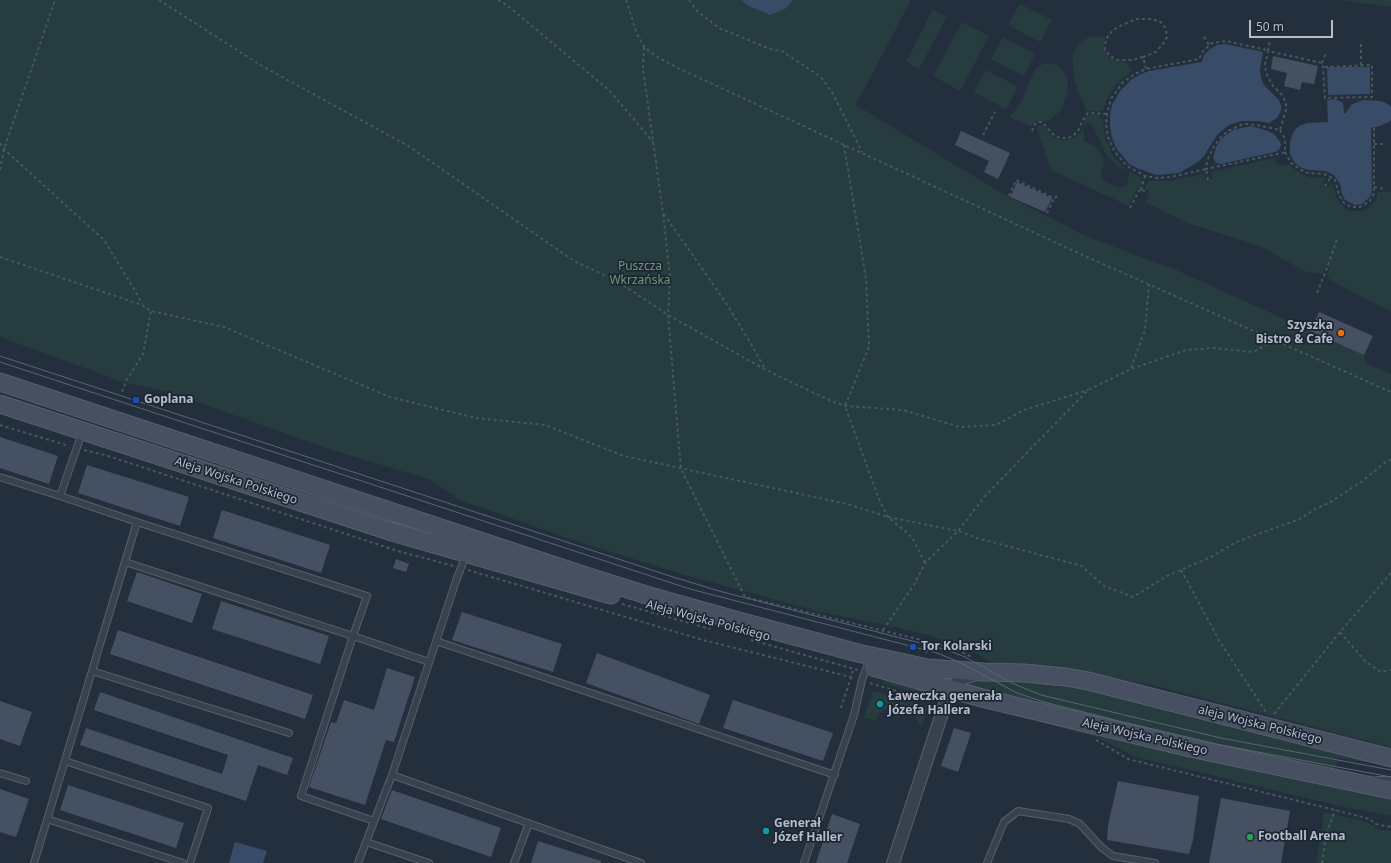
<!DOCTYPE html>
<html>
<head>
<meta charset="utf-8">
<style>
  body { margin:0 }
  #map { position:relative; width:1391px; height:863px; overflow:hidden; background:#242f3e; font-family:"Noto Sans",sans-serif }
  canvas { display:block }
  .scale { position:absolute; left:1249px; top:20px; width:84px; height:18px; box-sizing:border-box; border:2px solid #b4bcc9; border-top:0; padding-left:5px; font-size:12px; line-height:14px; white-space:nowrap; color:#b4bcc9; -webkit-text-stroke:3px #1d2633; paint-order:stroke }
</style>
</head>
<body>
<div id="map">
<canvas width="1391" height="863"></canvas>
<div class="scale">50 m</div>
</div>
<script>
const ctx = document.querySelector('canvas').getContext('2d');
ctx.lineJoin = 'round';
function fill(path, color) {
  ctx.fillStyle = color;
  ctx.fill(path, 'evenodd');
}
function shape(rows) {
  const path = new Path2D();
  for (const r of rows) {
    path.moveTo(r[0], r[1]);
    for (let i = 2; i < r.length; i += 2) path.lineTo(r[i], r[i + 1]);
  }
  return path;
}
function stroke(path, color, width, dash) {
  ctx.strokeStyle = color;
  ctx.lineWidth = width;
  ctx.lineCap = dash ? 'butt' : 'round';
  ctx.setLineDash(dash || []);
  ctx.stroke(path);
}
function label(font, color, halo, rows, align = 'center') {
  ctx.font = font + ' "Noto Sans",sans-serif';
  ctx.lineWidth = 3.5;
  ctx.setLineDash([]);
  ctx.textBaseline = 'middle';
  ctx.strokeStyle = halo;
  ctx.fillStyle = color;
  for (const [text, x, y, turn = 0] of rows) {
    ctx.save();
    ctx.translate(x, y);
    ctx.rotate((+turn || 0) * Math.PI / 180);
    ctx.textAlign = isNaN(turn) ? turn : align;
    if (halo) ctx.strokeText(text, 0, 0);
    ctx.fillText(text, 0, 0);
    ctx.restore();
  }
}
fill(shape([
  [0,0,741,0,747,5,785,9,793,0,911,0,856,105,1007,196,1088,237,1176,270,1364,355,1366,363,1391,374,1391,747,1152,685,1073,671,994,663,966,648,931,636,886,625,820,612,685,575,573,540,460,500,431,480,329,449,169,392,123,382,0,337],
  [1338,0,1391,0,1391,7],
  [1020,4,1052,20,1040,42,1008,25],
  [933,9,947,17,919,69,906,62],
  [962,22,989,36,960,91,933,76],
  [1099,36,1105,38,1104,48,1108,56,1113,59,1127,63,1131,71,1116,85,1106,101,1104,110,1100,110,1099,112,1094,111,1087,112,1078,91,1074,76,1073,65,1073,53,1076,47,1082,41,1090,37],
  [1003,37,1035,54,1024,76,991,59],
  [1049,63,1059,66,1067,77,1068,90,1063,107,1057,114,1049,120,1045,122,1038,120,1030,126,1010,117,1021,102,1035,69,1043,64],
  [986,70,1018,87,1006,109,974,92],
  [1089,115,1099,115,1099,118,1103,119,1105,137,1113,156,1128,171,1142,178,1141,181,1142,182,1140,188,1138,187,1129,206,1051,170,1037,129,1038,126,1042,125,1052,136,1057,139,1064,140,1074,138,1080,133,1083,127,1084,141,1094,146,1101,154,1103,159,1104,165,1100,170,1102,179,1109,184,1122,188,1127,185,1129,176,1129,172,1119,167,1107,156,1092,124,1087,123,1083,127,1085,119],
  [1275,158,1276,164,1284,166,1288,164,1301,174,1309,177,1326,178,1322,183,1328,187,1332,183,1338,202,1349,211,1360,211,1367,209,1376,200,1378,192,1391,192,1391,312,1330,280,1327,275,1329,269,1325,267,1323,274,1313,273,1304,271,1262,247,1188,223,1145,202,1150,192,1144,189,1148,181,1168,181,1205,174,1206,180,1212,179,1211,172],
  [966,678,1067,683,1366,759,1365,762,1338,758,1335,769,1360,774,1360,776,1285,762,963,686],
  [889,680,926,691,932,697,881,683],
  [873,691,927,706,928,707,922,725,919,724,915,716,910,712,895,708,884,710,877,716,875,721,864,718],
  [1055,721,1391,796,1391,816,1340,806,1136,757,1096,737,1055,726],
  [1324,812,1366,822,1380,830,1391,831,1391,863,1316,863]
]), '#263c3f');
fill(shape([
  [741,0,793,0,785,9,770,15,747,5],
  [1225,44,1263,52,1260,69,1261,78,1264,85,1279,100,1281,105,1281,111,1277,118,1269,123,1257,121,1242,121,1229,125,1217,135,1204,156,1198,162,1179,173,1157,175,1139,169,1129,164,1116,148,1112,137,1110,127,1110,115,1112,105,1120,91,1131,80,1141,74,1149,71,1202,62,1204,55,1210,49,1217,45],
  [1327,67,1370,67,1370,94,1328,95],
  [1335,99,1343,103,1344,113,1346,113,1351,105,1363,100,1379,101,1386,103,1391,107,1391,120,1389,122,1380,126,1371,128,1372,190,1370,197,1362,204,1355,205,1345,200,1342,194,1340,184,1334,175,1326,171,1310,170,1302,168,1295,163,1290,154,1290,142,1294,131,1299,126,1308,123,1328,122,1327,100],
  [1251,126,1268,131,1275,135,1280,142,1281,145,1279,150,1275,152,1221,164,1216,163,1213,157,1216,147,1221,139,1233,130],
  [235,842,267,851,263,863,229,863]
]), '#394c67');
fill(shape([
  [1273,56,1318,66,1314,84,1302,82,1300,90,1284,86,1287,73,1271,69],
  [961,131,1010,153,998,179,984,172,989,161,955,145],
  [1017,182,1052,198,1045,212,1010,197],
  [1319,312,1373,336,1364,355,1310,331],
  [0,437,58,456,49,484,0,468],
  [87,465,189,497,180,526,78,493],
  [222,510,330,545,321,573,213,538],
  [396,559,409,564,406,572,393,568],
  [137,572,202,594,192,623,127,601],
  [221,601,329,636,320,664,212,629],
  [462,612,562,644,553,672,452,640],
  [118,630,313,695,305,719,110,654],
  [597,653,710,695,699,724,586,683],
  [387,668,415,677,394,742,386,740,365,805,309,787,331,722,336,723,344,700,374,710],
  [100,692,293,758,287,775,258,765,246,801,80,745,86,728,222,774,228,755,94,710],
  [733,700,833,733,823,761,723,728],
  [0,701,32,712,20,746,0,739],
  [954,728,971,733,958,772,941,766],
  [1118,781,1199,796,1193,840,1189,854,1107,840,1108,825],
  [68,785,184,823,176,848,60,810],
  [0,789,29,799,16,837,0,832],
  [392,790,501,828,491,857,381,819],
  [1221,798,1290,811,1281,863,1209,863],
  [832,814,860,824,847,863,816,863],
  [538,841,601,861,601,863,531,863]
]), '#455162');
const service = shape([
  [0,477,60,496],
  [125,562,353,636,367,596,137,522],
  [436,641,835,775],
  [92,671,289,733],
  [65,761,208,808,190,863],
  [0,773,26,781],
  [392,775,457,578,466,555],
  [1377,780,1391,780],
  [47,819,183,863],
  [374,821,301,796,353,636,429,662],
  [34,863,137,522,60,496,82,433],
  [358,863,366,842],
  [429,863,366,842,392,775,641,863],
  [514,863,529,823],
  [804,863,854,715,862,680,868,663],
  [987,863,1004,822,1018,811,1069,819,1080,824,1101,847,1113,856,1155,863]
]);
const minor = shape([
  [893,863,950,689,962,678,976,674]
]);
const secondary = shape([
  [0,382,583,575,653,597,742,622,858,653,928,668,983,672,1024,673,1066,677,1088,681,1391,758],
  [0,404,389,531,611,595],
  [873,667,982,698,1190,748,1391,790]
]);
stroke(service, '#565f6c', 8);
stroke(minor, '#565f6c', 14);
stroke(secondary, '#565f6c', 19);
stroke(shape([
  [159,0,262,66,410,147,574,261,617,281,668,315,766,370,829,400,845,406,903,410,960,427,996,425,1024,410,1088,390],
  [498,0,508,6,610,91,653,142],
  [626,0,637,34,644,47,659,58,680,69,1087,257,1391,392],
  [689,0,697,11,719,28,773,50,782,51,821,77,833,94,862,152],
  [1204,37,1209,45],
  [1361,44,1361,65],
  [644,47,643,69,663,213,670,277,668,315,681,469,745,597,938,644,953,648,972,657],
  [1268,51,1270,40],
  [1143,57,1131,60,1118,60,1110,56,1105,50,1106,39,1113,30,1122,25,1136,19,1150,19,1159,21,1163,24,1166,29,1167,37,1165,41,1156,52,1143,57,1146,69],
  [1322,63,1326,53],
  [1280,130,1285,139,1285,152,1282,153,1206,169,1207,161,1213,148,1220,138,1228,131,1241,125,1247,124,1257,125,1280,130,1286,110,1286,102,1282,95,1273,86,1266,73,1265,64,1268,51,1322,63,1323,67,1325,98,1372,97,1372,65,1323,67],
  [1032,131,1035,124,1038,122,1041,122,1043,123,1050,131,1055,136,1061,138,1068,138,1073,136,1078,131,1083,120,1088,113,1107,114],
  [983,135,995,112],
  [0,143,4,149,104,240,137,294,142,304],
  [1374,144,1385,144],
  [844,145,866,279,869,347,845,406,879,499,888,517,912,537,925,563],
  [1285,152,1291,163,1303,171,1308,173,1324,174,1331,177,1335,180,1339,195,1344,203,1351,207,1360,207,1370,201,1374,193,1374,128],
  [0,170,4,149,55,0],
  [1208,180,1206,169,1171,177,1158,178,1145,176,1127,166,1115,152,1108,137,1106,124,1107,114,1111,99,1123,82,1135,74,1146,69,1199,59,1203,51,1212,43,1226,41,1267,50],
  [1325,186,1331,177],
  [1374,187,1385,189],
  [1141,190,1145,176],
  [1009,196,1016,180,1054,198,1058,196],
  [1028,204,1034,189],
  [1130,208,1140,189,1148,193],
  [1047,213,1054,198],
  [664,214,726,303,750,342,765,369],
  [0,257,142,305,151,311,224,327,390,397,476,418,545,425,624,456,847,504,888,517,958,531,977,538,1082,566,1104,586,1133,597,1167,576,1213,556,1236,542,1300,519,1317,508,1329,503,1361,482,1387,461,1391,460],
  [1317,293,1327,268,1337,239],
  [1131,368,1145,330,1149,284],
  [122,392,126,381,143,354,151,311],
  [0,425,69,446],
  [84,450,105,455,401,552,454,566],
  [468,570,703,640,855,678],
  [1181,570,1220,642,1266,712],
  [622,604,710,629],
  [883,630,915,583,925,563,958,531,986,495,1088,390,1131,369,1186,350,1215,348,1253,352,1274,340],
  [1340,632,1366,662,1381,672,1391,670],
  [751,640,858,670],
  [926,653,928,641],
  [870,683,932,702],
  [841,708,854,668],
  [1274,714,1340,632,1391,573],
  [1096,740,1128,759,1335,810,1370,819,1375,824,1391,827],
  [1322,863,1327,832,1335,810]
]), '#44595c', 2, [3, 3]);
stroke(service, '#38414e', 6);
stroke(minor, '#38414e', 12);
stroke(secondary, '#465061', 17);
stroke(shape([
  [0,356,670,576,719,591,947,650,965,657,1014,684,1041,695,1221,738,1391,770],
  [0,362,690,589,937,653,959,662,1017,693,1044,702,1119,721,1221,745,1391,777]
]), '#5a6575', 1);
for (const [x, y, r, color] of [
  [1341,333,4,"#e8710a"],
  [136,400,4,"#1a4fb4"],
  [913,647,4,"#1a4fb4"],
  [880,704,4,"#0f9aa8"],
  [766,831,4,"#0f9aa8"],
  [1250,837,4,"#2e9e5b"]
]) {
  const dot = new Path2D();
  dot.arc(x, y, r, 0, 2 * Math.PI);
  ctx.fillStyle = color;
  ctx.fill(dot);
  stroke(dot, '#1d2633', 1.5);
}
label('12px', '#6b9a76', '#1d2633', [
  ["Puszcza",640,267],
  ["Wkrzańska",640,281]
]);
label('bold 12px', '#b4bcc9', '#1d2633', [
  ["Szyszka",1333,326,"right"],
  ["Bistro & Cafe",1333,340,"right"],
  ["Goplana",144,400],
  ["Tor Kolarski",921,647],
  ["Ławeczka generała",888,697],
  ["Józefa Hallera",888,711],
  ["Generał",774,824],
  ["Józef Haller",774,838],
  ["Football Arena",1258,837]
], 'left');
label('12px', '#b4bcc9', '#1d2633', [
  ["Aleja Wojska Polskiego",236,481,18],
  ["Aleja Wojska Polskiego",708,621,15],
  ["aleja Wojska Polskiego",1260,725,14],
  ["Aleja Wojska Polskiego",1145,737,13]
]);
</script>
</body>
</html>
